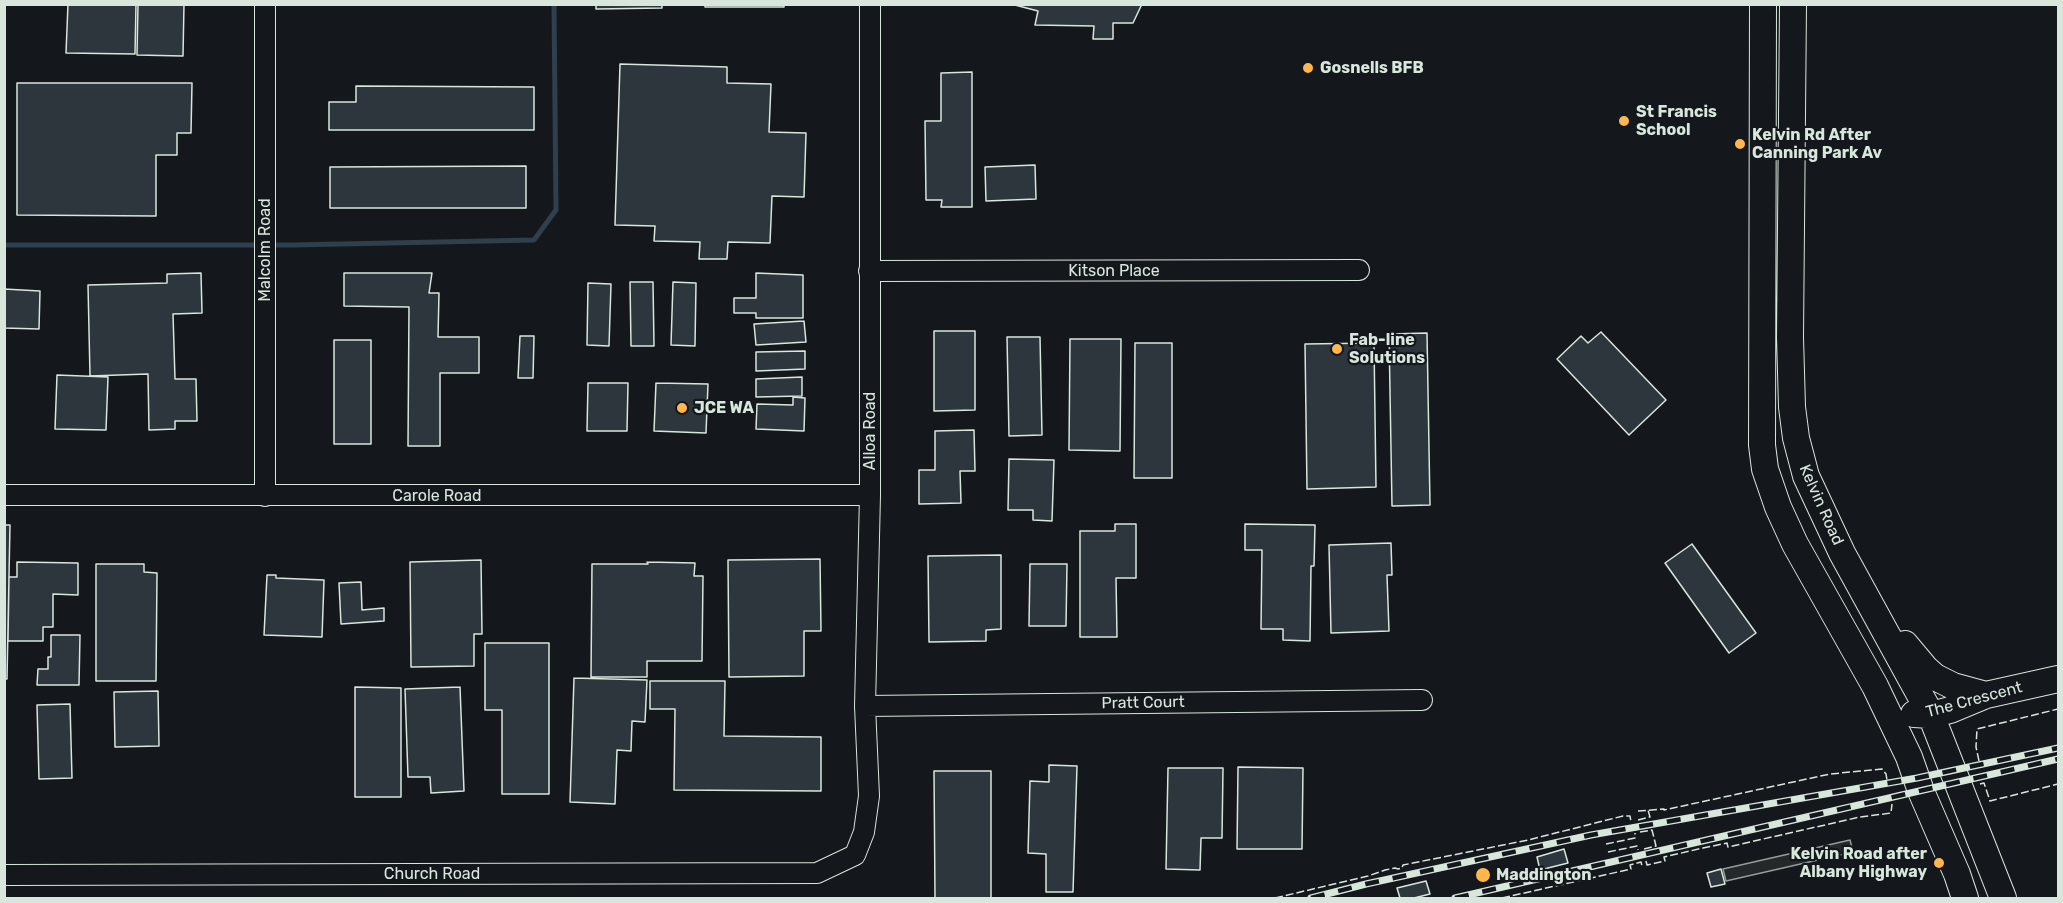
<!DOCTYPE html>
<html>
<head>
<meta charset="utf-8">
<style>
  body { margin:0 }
  #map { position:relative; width:2063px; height:903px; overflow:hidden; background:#14181c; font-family:Rubik,sans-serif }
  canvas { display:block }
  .frame { position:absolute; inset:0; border:6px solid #d8e6dc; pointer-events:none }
</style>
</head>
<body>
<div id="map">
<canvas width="2063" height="903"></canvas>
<div class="frame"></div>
</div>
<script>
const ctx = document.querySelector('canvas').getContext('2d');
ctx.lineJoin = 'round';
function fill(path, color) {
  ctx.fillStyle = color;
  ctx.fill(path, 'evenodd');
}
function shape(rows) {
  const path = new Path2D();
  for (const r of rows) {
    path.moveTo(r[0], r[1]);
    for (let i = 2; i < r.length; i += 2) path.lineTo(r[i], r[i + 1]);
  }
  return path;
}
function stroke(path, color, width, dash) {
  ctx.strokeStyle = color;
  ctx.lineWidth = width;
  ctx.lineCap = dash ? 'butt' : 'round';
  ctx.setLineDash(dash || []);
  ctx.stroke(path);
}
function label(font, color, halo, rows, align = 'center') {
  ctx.font = font + ' Rubik,sans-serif';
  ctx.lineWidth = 4.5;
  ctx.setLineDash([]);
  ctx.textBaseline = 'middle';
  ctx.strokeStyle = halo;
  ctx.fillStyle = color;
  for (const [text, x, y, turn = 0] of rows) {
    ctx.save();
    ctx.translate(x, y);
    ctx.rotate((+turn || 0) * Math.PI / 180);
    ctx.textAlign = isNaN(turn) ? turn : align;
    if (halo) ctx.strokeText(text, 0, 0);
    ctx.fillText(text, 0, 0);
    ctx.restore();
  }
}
const parking = shape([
  [1850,840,1853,852,1726,881,1723,869,1850,840]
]);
fill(parking, '#24282b');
stroke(parking, '#939e99', 1.5);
stroke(shape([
  [4,245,293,245,534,240,556,210,554,4]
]), '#2f3f4d', 5);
const building = shape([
  [68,4,136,4,135,54,66,53,68,4],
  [138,4,184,4,183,56,137,55,138,4],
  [596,4,662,4,662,8,596,9,596,4],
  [705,4,784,4,784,7,705,7,705,4],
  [1011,4,1142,4,1133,23,1113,23,1113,39,1093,39,1094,26,1035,25,1038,11,1011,4],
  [620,64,727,67,727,83,771,84,769,132,806,133,804,197,772,196,770,243,728,242,727,259,699,259,700,242,654,241,655,226,615,225,620,64],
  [972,72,972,207,941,207,942,200,926,200,925,121,941,121,941,73,972,72],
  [17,83,192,83,191,133,177,133,177,155,156,155,156,216,17,215,17,83],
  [356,86,534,87,534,130,329,130,329,102,356,102,356,86],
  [1035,165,1036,199,986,201,985,167,1035,165],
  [526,166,526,208,330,208,330,167,526,166],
  [201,273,202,313,173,314,175,379,196,379,197,421,175,421,175,429,149,430,148,374,90,376,88,285,167,283,167,274,201,273],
  [344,273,432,273,429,293,439,293,438,337,479,337,479,373,440,373,440,446,408,446,409,307,344,306,344,273],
  [756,273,803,275,803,318,756,318,756,313,734,313,734,298,756,298,756,273],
  [630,282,653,282,654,346,631,346,630,282],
  [673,282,696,283,695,346,671,345,673,282],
  [588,283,611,284,609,346,587,345,588,283],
  [4,289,40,291,39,329,4,328,4,289],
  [804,321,806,342,756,345,754,324,804,321],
  [934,331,975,331,975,410,934,411,934,331],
  [1601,332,1666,400,1629,435,1557,359,1581,336,1588,343,1601,332],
  [1427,333,1430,505,1392,506,1389,334,1427,333],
  [520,336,534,336,533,378,518,378,520,336],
  [1007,337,1040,337,1042,435,1009,436,1007,337],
  [1070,339,1121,339,1120,451,1069,450,1070,339],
  [334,340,371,340,371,444,334,444,334,340],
  [1135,343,1172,343,1172,478,1134,478,1135,343],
  [1374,343,1376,487,1307,489,1305,344,1374,343],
  [805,351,805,369,756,371,756,352,805,351],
  [57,375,108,377,106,430,55,429,57,375],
  [802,377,802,396,756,397,756,379,802,377],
  [588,383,628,383,627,431,587,431,588,383],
  [656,383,708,384,706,433,654,431,656,383],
  [793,397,805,398,804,431,756,429,757,404,793,405,793,397],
  [974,430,975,471,960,471,961,503,919,504,919,470,935,470,935,431,974,430],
  [1009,459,1054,460,1052,521,1033,520,1033,510,1008,510,1009,459],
  [1115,524,1136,524,1136,578,1116,578,1117,637,1080,637,1080,531,1115,531,1115,524],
  [1245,524,1315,525,1314,566,1311,566,1310,641,1283,640,1283,629,1261,629,1262,550,1245,550,1245,524],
  [4,525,10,525,7,679,4,679,4,525],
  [1391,543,1392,575,1387,575,1389,631,1331,633,1329,545,1391,543],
  [1692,544,1756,633,1729,653,1665,563,1692,544],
  [1001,555,1001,629,986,630,986,641,929,642,928,556,1001,555],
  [820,559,821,631,804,631,804,676,729,677,728,560,820,559],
  [481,560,482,634,474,634,474,666,411,667,410,562,481,560],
  [17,562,78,563,78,595,53,594,53,627,43,627,43,641,8,641,9,577,17,577,17,562],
  [647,562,695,563,694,576,703,576,702,661,647,661,647,677,591,677,592,564,648,564,647,562],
  [96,564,144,564,144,572,157,573,156,681,96,681,96,564],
  [1030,564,1067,564,1066,626,1029,626,1030,564],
  [267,575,276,575,276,578,324,580,322,637,264,635,267,575],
  [361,582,362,610,384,608,384,621,341,624,339,583,361,582],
  [51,635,80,635,79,685,37,685,38,669,48,669,48,657,51,657,51,635],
  [485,643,549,643,549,794,502,794,502,710,485,710,485,643],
  [574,678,647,680,645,722,632,721,631,751,617,750,615,804,570,802,574,678],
  [650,681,725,681,724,736,821,737,821,791,674,790,675,709,650,709,650,681],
  [355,687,401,688,401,797,355,797,355,687],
  [460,687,464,791,431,793,430,777,408,777,405,689,460,687],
  [158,691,159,746,115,747,114,692,158,691],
  [70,704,72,778,39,779,37,705,70,704],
  [1049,765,1077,766,1073,892,1046,892,1046,854,1028,853,1030,781,1049,782,1049,765],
  [1238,767,1303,768,1302,849,1237,849,1238,767],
  [1168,768,1223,768,1222,838,1201,838,1200,870,1166,869,1168,768],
  [934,771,991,771,991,898,935,898,934,771],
  [1564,849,1568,863,1540,870,1537,857,1564,849],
  [1721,869,1725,884,1711,887,1707,873,1721,869],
  [1426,881,1430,894,1414,898,1400,898,1397,888,1426,881]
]);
fill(building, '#2c363c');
stroke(building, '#d8e6dc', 1.5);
const minor = shape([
  [265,4,265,496],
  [869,271,1359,270],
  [4,495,870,495],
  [865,706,1422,700],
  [4,875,817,873,855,855,864,832,869,796,865,706,870,495,870,4]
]);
const major = shape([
  [1763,4,1762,445,1765,469,1778,507,1795,544,1875,686,1909,757,1921,791,1957,874,1965,898],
  [1793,4,1790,337,1792,407,1796,438,1806,476,1842,553,1931,715,2003,898],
  [1905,644,1926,669,1935,677,1953,686,1986,695],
  [1914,714,1931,715,1950,710,1986,695,2058,679]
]);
stroke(minor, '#d8e6dc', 22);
stroke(major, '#d8e6dc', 28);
stroke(minor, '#14181c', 20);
stroke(major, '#14181c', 26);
const rail = shape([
  [1311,898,1366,884,1591,835,1917,778,2058,748],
  [1455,898,2058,759]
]);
stroke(rail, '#d8e6dc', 7);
stroke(rail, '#14181c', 4.5, [14]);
stroke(shape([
  [1979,761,1976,747,1977,729,2058,709],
  [1980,784,1984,783,1990,801,2058,784],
  [1638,811,1664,809,1664,810,1830,774,1882,769,1886,774,1887,780],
  [1638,820,1650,817,1648,810],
  [1640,832,1652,830,1656,846,1644,849],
  [1606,844,1635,838,1635,833],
  [1608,852,1637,846,1638,850],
  [1646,861,1647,865,1665,861,1664,857,1703,848,1727,843,1728,847,1860,817,1891,813,1892,804],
  [1275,898,1368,876,1385,870,1395,868,1398,869,1402,868,1403,865,1528,840,1623,816,1630,816,1631,822],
  [1502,898,1631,869,1630,865,1641,862,1642,866]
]), '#d8e6dc', 1.5, [8, 3]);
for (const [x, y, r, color] of [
  [1308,68,6,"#ffb74d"],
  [1624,121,6,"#ffb74d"],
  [1740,144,6,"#ffb74d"],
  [1337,349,6,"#ffb74d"],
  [682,408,6,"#ffb74d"],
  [1939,863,6,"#ffb74d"],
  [1483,875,8,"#ffb74d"]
]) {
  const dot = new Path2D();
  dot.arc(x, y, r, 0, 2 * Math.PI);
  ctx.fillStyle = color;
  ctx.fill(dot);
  stroke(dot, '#14181c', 2);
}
label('bold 16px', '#d8e6dc', '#14181c', [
  ["Gosnells BFB",1320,68],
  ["St Francis",1636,112],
  ["School",1636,130],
  ["Kelvin Rd After",1752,135],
  ["Canning Park Av",1752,153],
  ["Fab-line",1349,340],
  ["Solutions",1349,358],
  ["JCE WA",694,408],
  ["Kelvin Road after",1927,854,"right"],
  ["Albany Highway",1927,872,"right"],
  ["Maddington",1496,875]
], 'left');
label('16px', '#d8e6dc', '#14181c', [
  ["Malcolm Road",265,250,-90],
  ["Kitson Place",1114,271],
  ["Alloa Road",870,431,-90],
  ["Carole Road",437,496],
  ["Kelvin Road",1821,505,66],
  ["The Crescent",1974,700,-15],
  ["Pratt Court",1143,703,-1],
  ["Church Road",432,874]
]);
</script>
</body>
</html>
